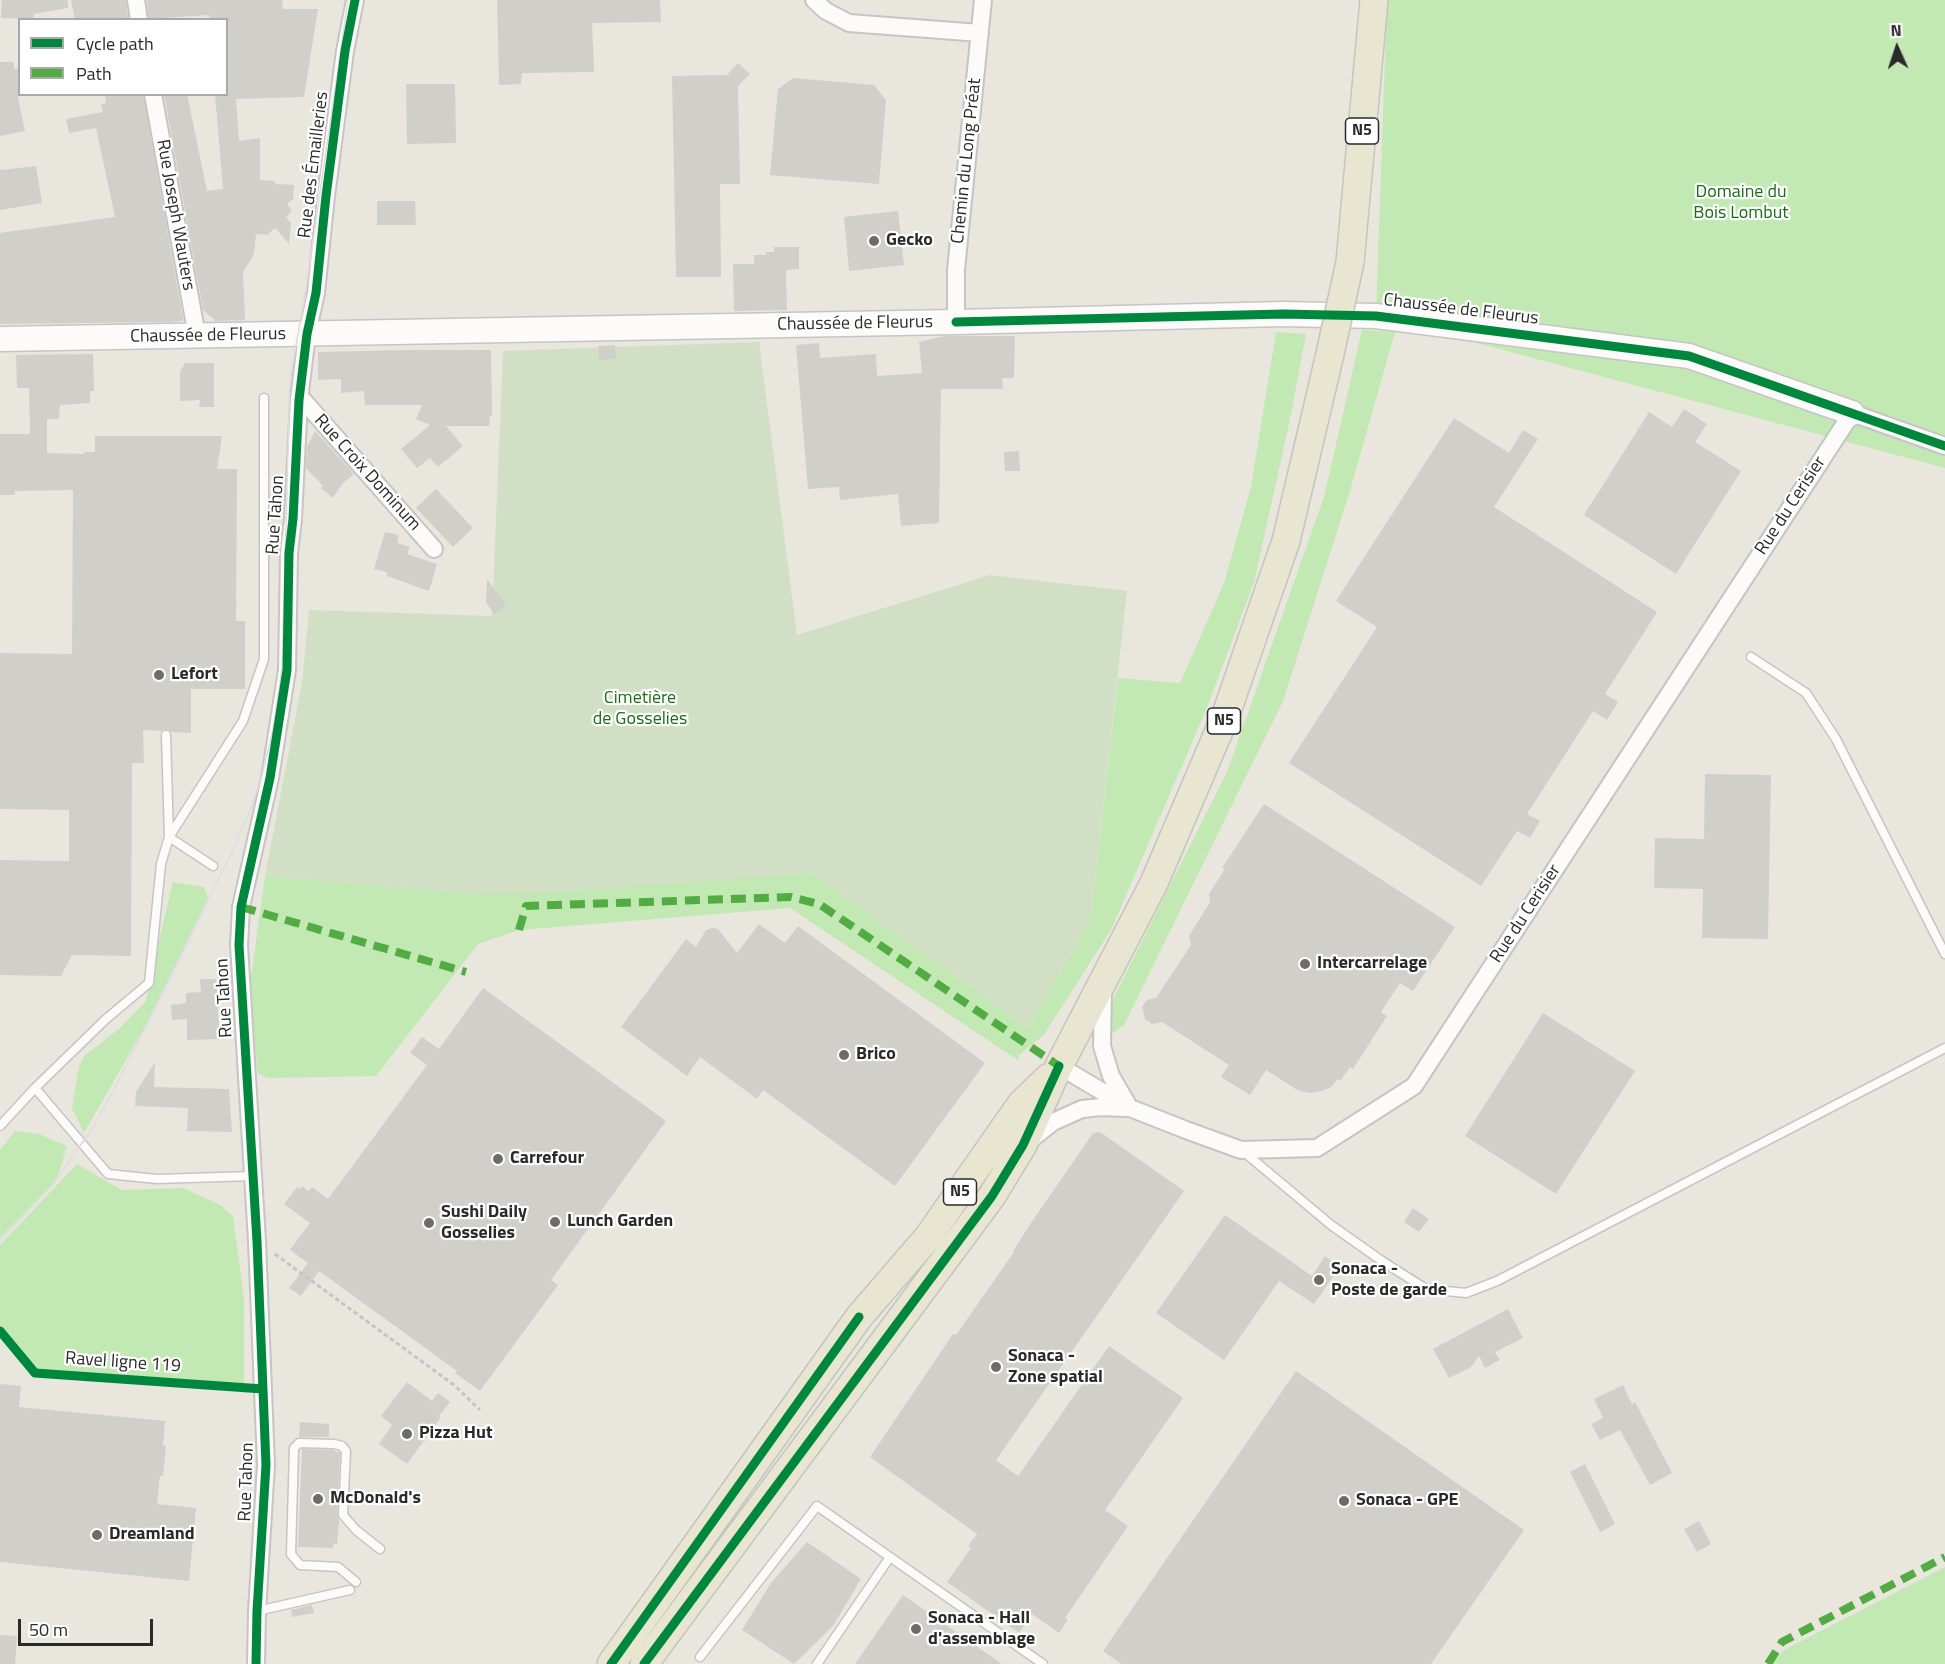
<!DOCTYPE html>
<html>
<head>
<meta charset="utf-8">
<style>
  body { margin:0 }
  #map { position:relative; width:1945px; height:1664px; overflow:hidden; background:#e9e6de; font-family:"Titillium Web",sans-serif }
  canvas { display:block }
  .legend { position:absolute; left:18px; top:18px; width:210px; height:78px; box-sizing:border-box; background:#fff; border:2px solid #aaa; margin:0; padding:8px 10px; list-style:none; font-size:18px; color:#2a2a2a }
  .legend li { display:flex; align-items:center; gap:12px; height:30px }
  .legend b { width:30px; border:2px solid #aaa }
  .north { position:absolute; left:1867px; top:18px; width:60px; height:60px; -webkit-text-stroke:4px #fff; paint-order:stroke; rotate:357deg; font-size:16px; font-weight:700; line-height:24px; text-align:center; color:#2a2a2a }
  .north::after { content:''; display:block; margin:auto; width:21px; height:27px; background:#2a2a2a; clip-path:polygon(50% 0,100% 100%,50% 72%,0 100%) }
  .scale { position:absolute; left:18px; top:1619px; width:135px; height:27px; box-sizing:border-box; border:3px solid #2a2a2a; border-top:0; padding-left:8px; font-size:18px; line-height:21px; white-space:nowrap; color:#2a2a2a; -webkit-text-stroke:4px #fff; paint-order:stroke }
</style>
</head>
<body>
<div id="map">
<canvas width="1945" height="1664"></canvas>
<ul class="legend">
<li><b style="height:8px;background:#00873e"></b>Cycle path</li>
<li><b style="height:8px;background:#53ab44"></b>Path</li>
</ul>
<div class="north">N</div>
<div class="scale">50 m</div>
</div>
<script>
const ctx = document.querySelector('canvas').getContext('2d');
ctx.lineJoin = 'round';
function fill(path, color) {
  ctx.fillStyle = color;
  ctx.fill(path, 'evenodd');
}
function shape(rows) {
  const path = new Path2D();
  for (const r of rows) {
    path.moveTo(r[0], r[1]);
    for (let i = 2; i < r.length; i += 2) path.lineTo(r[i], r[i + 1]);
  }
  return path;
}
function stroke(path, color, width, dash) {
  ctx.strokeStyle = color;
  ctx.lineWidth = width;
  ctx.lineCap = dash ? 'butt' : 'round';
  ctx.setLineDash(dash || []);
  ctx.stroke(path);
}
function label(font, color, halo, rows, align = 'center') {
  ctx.font = font + ' "Titillium Web",sans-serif';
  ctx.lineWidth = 4.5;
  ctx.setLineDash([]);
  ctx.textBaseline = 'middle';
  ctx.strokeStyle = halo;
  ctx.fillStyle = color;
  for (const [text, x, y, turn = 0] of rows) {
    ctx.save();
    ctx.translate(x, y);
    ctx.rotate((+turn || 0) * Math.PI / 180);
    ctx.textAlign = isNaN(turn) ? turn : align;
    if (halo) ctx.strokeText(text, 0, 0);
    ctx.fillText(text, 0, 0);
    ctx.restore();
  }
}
fill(shape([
  [1387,0,1945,0,1945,468,1376,316],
  [1362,330,1395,332,1349,494,1283,701,1124,1025,1111,1034,1102,1021,1227,772,1324,497],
  [1276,332,1306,334,1289,424,1254,582,1206,710,1111,930,1043,1036,1019,1055,1019,1061,790,908,519,930,478,944,376,1076,268,1078,258,1074,249,992,265,876,480,894,812,873,1028,1028,1091,918,1118,678,1180,683,1224,583,1251,487],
  [173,882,204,887,208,899,146,1025,84,1133,72,1108,79,1066,85,1055,119,1029,146,1001,150,977],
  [15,1131,39,1134,67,1146,57,1179,0,1238,0,1150],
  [77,1164,122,1190,183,1188,220,1205,233,1216,244,1299,244,1388,35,1373,0,1331,0,1245],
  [1945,1567,1945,1664,1772,1664,1784,1650]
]), '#c2e8b4');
fill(shape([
  [759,342,797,635,990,575,1127,591,1091,918,1028,1028,812,873,544,893,480,894,265,876,302,683,309,610,492,616,503,351]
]), '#d1dfc5');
fill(shape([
  [2,0,68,0,68,8,34,14,33,19,1,18],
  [71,0,126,0,128,20,75,20],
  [147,0,282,0,283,9,318,9,304,97,236,99,239,141,260,138,260,180,274,181,276,184,294,185,293,199,287,204,292,211,286,217,291,223,289,244,275,228,267,235,256,234,254,254,243,272,245,320,216,321,203,310,164,94,187,94,207,191,223,189,215,94,226,94,226,20,209,20,209,15,149,19],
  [497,0,660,0,661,22,592,23,594,72,522,73,521,84,499,85],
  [0,62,14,62,14,69,20,68,18,98,25,131,0,136],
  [738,63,750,74,738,86,740,184,720,184,721,277,676,277,672,76,727,75],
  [793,78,874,85,886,100,879,184,770,175,778,89],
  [406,84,455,84,456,143,407,144],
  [105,94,143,94,183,319,182,321,166,322,0,324,0,233,115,217,96,128,69,133,66,119,103,112,101,104,106,103],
  [36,166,42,203,0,210,0,170],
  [377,201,415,201,416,225,377,225],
  [898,211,904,265,849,271,844,217],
  [774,247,799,247,799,269,786,270,787,310,734,311,733,264,754,264,754,255,766,255,766,252,774,252],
  [944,336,1015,336,1014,378,1002,378,1003,389,941,389,939,523,901,526,898,494,840,500,839,487,808,489,796,345,819,343,820,358,876,354,877,376,922,373,919,342],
  [615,345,616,359,599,360,598,346],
  [414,350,491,350,492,416,490,416,489,426,446,426,463,446,438,467,430,458,417,468,401,449,430,425,416,419,422,405,365,405,364,391,341,393,341,379,318,380,318,352],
  [93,354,94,391,90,391,90,403,60,405,59,419,47,419,47,453,84,454,84,452,95,452,95,436,222,436,217,469,237,469,236,621,245,621,245,689,191,689,191,733,172,732,166,729,161,731,143,730,144,763,132,763,131,956,72,955,61,976,0,975,0,860,69,861,69,810,0,809,0,653,72,654,73,490,15,491,15,495,0,495,0,434,30,434,29,388,17,388,16,355],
  [185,363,214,363,214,407,199,407,200,400,180,401,180,372],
  [1684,409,1707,424,1695,442,1741,471,1676,574,1584,515,1649,412,1672,427],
  [1454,418,1509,453,1523,430,1538,439,1494,507,1657,612,1605,694,1618,702,1607,720,1593,711,1527,814,1540,821,1530,838,1517,831,1481,886,1289,763,1377,627,1336,601],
  [315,431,354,474,342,484,333,498,321,488,323,486,306,468,307,447],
  [1019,451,1020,471,1005,471,1004,452],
  [436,489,473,528,453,547,416,508],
  [385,532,399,535,397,543,410,547,407,554,437,564,429,591,387,576,387,572,374,569],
  [487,579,506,606,494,614,486,602],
  [1705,774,1771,775,1768,939,1702,938,1703,889,1654,888,1655,838,1704,839],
  [1264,804,1455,927,1413,991,1400,983,1381,1012,1387,1016,1353,1069,1350,1067,1340,1081,1338,1079,1331,1087,1322,1091,1310,1093,1299,1091,1266,1070,1250,1095,1221,1077,1229,1065,1162,1022,1152,1024,1145,1019,1142,1007,1147,1000,1156,998,1191,945,1189,936,1210,902,1209,894,1225,869,1222,868],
  [759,924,785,943,798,926,985,1063,895,1186,763,1090,757,1099,700,1057,687,1076,621,1027,686,939,696,947,706,930,712,928,718,929,737,953],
  [200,979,216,979,220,1039,187,1040,187,1019,172,1020,171,1005,186,1003,186,993,201,992],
  [483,988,666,1121,551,1280,558,1285,480,1391,455,1373,457,1371,319,1271,301,1296,289,1288,308,1263,290,1250,310,1223,284,1204,297,1187,300,1189,302,1186,309,1191,312,1187,328,1199,427,1065,410,1053,422,1037,439,1049],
  [1543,1013,1635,1071,1556,1194,1465,1136],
  [155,1062,154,1087,229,1089,232,1132,187,1131,188,1108,135,1106,136,1092],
  [1100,1132,1184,1191,996,1460,1018,1476,1109,1346,1183,1398,1105,1510,1128,1526,1065,1618,1068,1620,1059,1633,1032,1614,1019,1633,947,1582,971,1548,968,1546,977,1534,870,1457,953,1334,956,1335,1014,1252,1013,1251,1031,1223,1093,1133],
  [1413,1208,1429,1219,1419,1232,1404,1222],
  [1225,1215,1312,1276,1325,1256,1340,1267,1314,1304,1279,1281,1224,1360,1156,1313],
  [1508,1309,1523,1338,1495,1352,1500,1360,1485,1368,1479,1356,1471,1367,1449,1378,1433,1349],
  [1296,1371,1524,1530,1431,1664,1121,1664,1103,1651],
  [407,1382,432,1401,438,1393,450,1402,439,1416,441,1417,407,1464,379,1444,392,1425,381,1416],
  [0,1384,21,1386,19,1407,165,1421,163,1446,166,1446,163,1476,160,1476,157,1504,196,1508,189,1581,0,1562],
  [1623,1385,1632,1404,1635,1402,1672,1473,1650,1485,1620,1430,1600,1440,1591,1424,1603,1418,1594,1399],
  [300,1422,329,1424,329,1437,299,1437],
  [302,1449,333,1450,340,1453,337,1515,339,1520,337,1544,334,1543,333,1548,298,1547],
  [1585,1464,1615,1524,1600,1532,1570,1472],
  [1699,1521,1711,1544,1697,1552,1684,1529],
  [807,1542,861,1579,833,1626,794,1664,742,1630,771,1583],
  [903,1595,1002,1664,855,1664],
  [312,1605,314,1613,292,1617,291,1610],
  [0,1635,17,1636,15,1664,0,1664]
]), '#d1cfc9');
const lane = shape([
  [1751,657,1806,693,1836,739,1945,954],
  [213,866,169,837,243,721,264,659,264,398],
  [35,1088,106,1019,149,983,161,864,169,837,166,735],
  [0,1126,35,1088,108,1174,157,1179,253,1176],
  [1244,1152,1331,1225,1382,1261,1426,1289,1466,1293,1497,1281,1945,1048],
  [356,1582,338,1567,300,1565,291,1554,294,1448,299,1443,334,1444,342,1446,346,1451,343,1515,356,1530,380,1549],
  [257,1611,350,1590],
  [700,1657,817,1506,1043,1664],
  [817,1664,890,1557]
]);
const street = shape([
  [136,0,139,20],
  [814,0,826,11,849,23,980,33],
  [153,94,197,336],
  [956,322,956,270,983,0],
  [299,400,303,400,434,549],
  [1103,989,1102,1046,1111,1076,1129,1107],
  [1059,1066,1130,1108,1186,1130,1241,1150,1317,1148,1414,1086,1852,413,1945,446],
  [1029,1141,1053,1122,1082,1109,1101,1107,1126,1108],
  [256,1664,257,1611,266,1465,257,1241,239,945,241,907,270,778,287,670,289,553,293,519,299,400,307,334,316,293,326,196,345,51,355,0]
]);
const secondary = shape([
  [0,339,956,322,1283,314,1376,316,1689,356,1852,413]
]);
const primary = shape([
  [1350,262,1374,0],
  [611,1664,859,1317,928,1237,1021,1104,1048,1078],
  [644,1664,992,1196,1023,1145,1059,1066,1154,883,1225,717,1286,541,1330,354]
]);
stroke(lane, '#c6c4c4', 11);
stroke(street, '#c6c4c4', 20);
stroke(secondary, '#c6c4c4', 27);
stroke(primary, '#c4c4c0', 30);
stroke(shape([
  [275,1254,454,1385,480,1410]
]), '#c6c5c5', 3, [4.5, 3]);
stroke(lane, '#fcfbfa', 8);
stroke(street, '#fcfbfa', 16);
stroke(secondary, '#fcfbfa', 24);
stroke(primary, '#e8e5d1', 27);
stroke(shape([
  [0,1241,54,1183,92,1129,117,1084,225,867,249,813,261,779,273,730,282,668,290,378,305,296,348,0]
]), '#dddddf', 1.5);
const primaryBridge = shape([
  [1330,354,1350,262]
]);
stroke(primaryBridge, '#c4c4c0', 30, []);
stroke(primaryBridge, '#e8e5d1', 27);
stroke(shape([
  [241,907,466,972],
  [519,930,526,906,791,897,819,904,1059,1066],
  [1768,1664,1782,1642,1945,1557]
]), '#53ab44', 8, [15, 8]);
stroke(shape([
  [956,322,1283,314,1376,316,1689,356,1945,446],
  [0,1331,35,1373,263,1389],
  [256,1664,257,1611,266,1465,257,1241,239,945,241,907,270,778,287,670,289,553,293,519,299,400,307,334,316,293,326,196,345,51,355,0],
  [611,1664,859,1317],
  [644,1664,992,1196,1023,1145,1059,1066]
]), '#00873e', 9);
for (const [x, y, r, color] of [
  [874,241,6,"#6d6c69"],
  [159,675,6,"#6d6c69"],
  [1305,964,6,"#6d6c69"],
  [844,1055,6,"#6d6c69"],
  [498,1159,6,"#6d6c69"],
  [555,1222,6,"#6d6c69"],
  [429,1223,6,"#6d6c69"],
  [1319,1280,6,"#6d6c69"],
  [996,1367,6,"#6d6c69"],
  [407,1434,6,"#6d6c69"],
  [318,1499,6,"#6d6c69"],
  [1344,1501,6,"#6d6c69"],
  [97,1535,6,"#6d6c69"],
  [916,1629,6,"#6d6c69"]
]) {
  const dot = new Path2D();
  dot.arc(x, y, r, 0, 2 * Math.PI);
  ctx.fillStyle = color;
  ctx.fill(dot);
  stroke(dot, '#fff', 2);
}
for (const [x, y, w] of [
  [1362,131,33],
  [1224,721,33],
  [960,1192,33]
]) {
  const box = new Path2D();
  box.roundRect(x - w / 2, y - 13, w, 26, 4.5);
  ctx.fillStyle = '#fff';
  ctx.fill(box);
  stroke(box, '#2a2a2a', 1.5);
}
label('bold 16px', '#2a2a2a', null, [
  ["N5",1362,131],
  ["N5",1224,721],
  ["N5",960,1192]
]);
label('18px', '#2a2a2a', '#fff', [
  ["Chemin du Long Préat",967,161,-84],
  ["Rue des Émailleries",314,165,-83],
  ["Rue Joseph Wauters",175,215,80],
  ["Chaussée de Fleurus",1461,310,7],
  ["Chaussée de Fleurus",855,324,-1],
  ["Chaussée de Fleurus",208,336,-1],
  ["Rue Croix Dominum",367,473,48],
  ["Rue du Cerisier",1791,506,-57],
  ["Rue Tahon",276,515,-86],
  ["Rue du Cerisier",1526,914,-57],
  ["Rue Tahon",225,998,-93],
  ["Ravel ligne 119",123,1363,4],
  ["Rue Tahon",247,1482,-88]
]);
label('18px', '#196e13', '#fff', [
  ["Domaine du",1741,193],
  ["Bois Lombut",1741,214],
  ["Cimetière",640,699],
  ["de Gosselies",640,720]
]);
label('bold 18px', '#2a2a2a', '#fff', [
  ["Gecko",886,241],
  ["Lefort",171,675],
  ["Intercarrelage",1317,964],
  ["Brico",856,1055],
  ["Carrefour",510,1159],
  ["Sushi Daily",441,1213],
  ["Gosselies",441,1234],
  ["Lunch Garden",567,1222],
  ["Sonaca -",1331,1270],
  ["Poste de garde",1331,1291],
  ["Sonaca -",1008,1357],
  ["Zone spatial",1008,1378],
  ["Pizza Hut",419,1434],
  ["McDonald's",330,1499],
  ["Sonaca - GPE",1356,1501],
  ["Dreamland",109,1535],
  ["Sonaca - Hall",928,1619],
  ["d'assemblage",928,1640]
], 'left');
</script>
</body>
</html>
